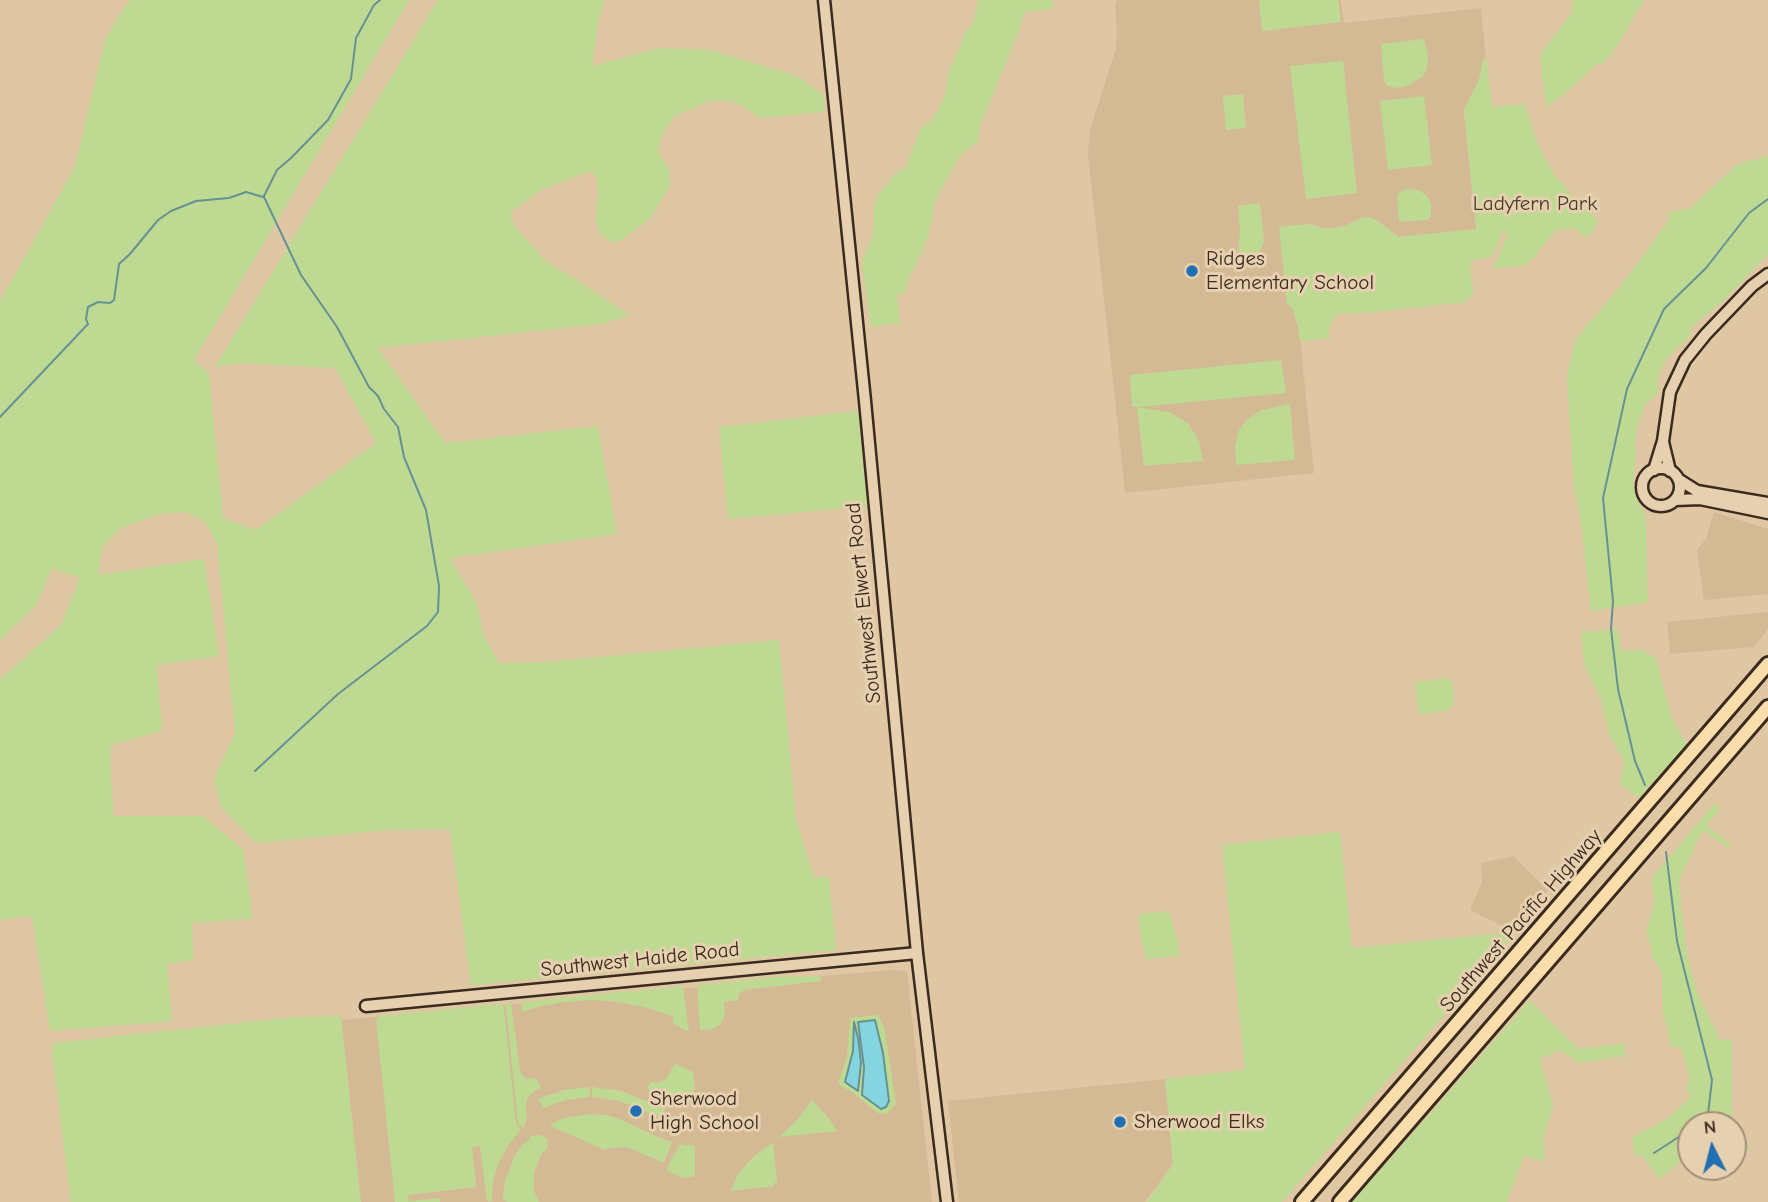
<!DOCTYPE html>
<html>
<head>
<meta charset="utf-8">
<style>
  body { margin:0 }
  #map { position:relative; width:1768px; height:1202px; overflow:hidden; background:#e0c7a3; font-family:"Comic Neue",sans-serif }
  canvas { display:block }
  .north { position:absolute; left:1677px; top:1111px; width:70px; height:70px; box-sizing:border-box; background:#e7d0b0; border:2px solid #a28e76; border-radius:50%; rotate:354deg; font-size:19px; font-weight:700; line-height:28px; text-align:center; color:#3b2a1e }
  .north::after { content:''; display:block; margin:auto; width:24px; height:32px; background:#1f6fb2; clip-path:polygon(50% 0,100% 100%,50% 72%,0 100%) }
</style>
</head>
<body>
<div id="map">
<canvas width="1768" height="1202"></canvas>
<div class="north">N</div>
</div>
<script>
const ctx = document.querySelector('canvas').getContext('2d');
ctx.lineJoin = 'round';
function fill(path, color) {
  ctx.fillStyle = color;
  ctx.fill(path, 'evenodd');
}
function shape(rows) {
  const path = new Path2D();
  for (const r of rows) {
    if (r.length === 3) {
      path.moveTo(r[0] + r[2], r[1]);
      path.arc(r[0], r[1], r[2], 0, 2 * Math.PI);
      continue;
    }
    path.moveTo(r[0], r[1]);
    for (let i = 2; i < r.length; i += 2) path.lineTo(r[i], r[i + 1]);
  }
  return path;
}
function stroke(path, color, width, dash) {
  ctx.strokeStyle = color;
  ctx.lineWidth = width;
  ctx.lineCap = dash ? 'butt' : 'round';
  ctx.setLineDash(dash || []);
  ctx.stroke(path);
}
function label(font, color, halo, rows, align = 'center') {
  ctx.font = font + ' "Comic Neue",sans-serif';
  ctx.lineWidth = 6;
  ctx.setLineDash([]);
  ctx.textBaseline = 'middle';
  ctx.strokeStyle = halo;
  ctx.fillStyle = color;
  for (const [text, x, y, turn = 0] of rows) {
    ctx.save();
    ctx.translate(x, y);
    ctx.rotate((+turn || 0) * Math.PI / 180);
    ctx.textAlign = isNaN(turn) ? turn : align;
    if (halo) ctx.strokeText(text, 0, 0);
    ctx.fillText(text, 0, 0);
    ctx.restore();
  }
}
fill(shape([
  [1117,0,1341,0,1344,23,1481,8,1486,58,1483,59,1479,80,1465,107,1464,113,1472,191,1475,201,1476,229,1399,237,1370,217,1361,218,1345,226,1336,228,1323,228,1310,224,1291,305,1299,329,1314,473,1125,493,1088,154,1090,130,1116,48,1117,31,1115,4],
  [1714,512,1768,529,1768,594,1704,600,1697,550,1706,539],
  [1768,612,1768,629,1754,647,1670,654,1667,622],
  [1514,856,1548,891,1509,929,1470,910,1482,882,1481,863],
  [890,970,907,971,932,1202,360,1202,341,1020],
  [1165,1079,1173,1164,1145,1202,959,1202,948,1101]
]), '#d3b994');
fill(shape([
  [131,0,409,0,194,360,209,373,223,518,256,530,376,443,335,368,240,363,215,367,438,0,604,0,598,24,592,66,659,48,710,50,797,76,823,95,824,112,761,118,740,105,729,101,710,101,675,116,663,133,658,152,669,170,670,186,650,218,622,240,612,243,600,234,596,220,598,193,596,175,587,172,543,189,510,212,515,227,547,262,574,278,629,315,601,324,378,348,440,436,446,443,598,426,617,534,450,558,477,604,483,634,499,663,545,662,779,640,796,820,814,878,829,877,836,950,471,985,450,829,387,830,256,843,221,807,214,778,235,733,217,543,204,521,185,512,159,514,121,528,102,548,98,575,204,559,219,656,157,665,162,731,110,745,113,816,203,816,243,849,253,919,192,923,193,960,167,964,172,1021,50,1031,32,916,0,920,0,680,61,625,80,578,52,568,36,606,0,640,0,301,75,167,105,40,128,2],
  [979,0,1052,0,1053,9,1024,12,1020,28,981,123,978,141,959,157,935,201,929,234,916,265,908,279,905,293,897,294,900,323,871,327,862,263,873,235,874,207,877,196,897,172,905,168,921,128,933,118,944,99,949,71,966,32,972,25],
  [1259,0,1338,0,1341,22,1262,31],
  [1574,0,1644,0,1613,52,1602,64,1598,63,1596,65,1566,93,1546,107,1540,55,1571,14],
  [1424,39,1428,56,1427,69,1423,76,1410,85,1402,87,1395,88,1386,85,1384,80,1381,44],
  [1486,58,1492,107,1525,104,1536,140,1553,173,1579,203,1597,219,1598,223,1587,238,1573,228,1556,230,1527,265,1493,269,1508,233,1502,231,1496,250,1492,255,1487,258,1474,260,1470,263,1473,293,1466,302,1357,314,1343,313,1337,315,1331,323,1329,330,1330,338,1300,341,1297,323,1291,306,1287,305,1279,227,1308,224,1323,228,1336,228,1345,226,1361,218,1367,217,1375,219,1399,237,1476,229,1464,109,1479,80,1483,59],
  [1343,61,1357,193,1306,199,1290,66],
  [1243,94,1246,128,1226,130,1223,96],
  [1424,96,1432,165,1388,170,1380,101],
  [1768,156,1768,254,1724,300,1695,324,1691,328,1690,336,1666,359,1658,376,1658,393,1645,405,1638,424,1635,438,1636,454,1633,486,1636,498,1644,512,1646,521,1648,602,1591,611,1581,523,1574,486,1568,397,1567,376,1575,342,1581,333,1630,274,1669,220,1670,217,1668,216,1672,211,1689,209,1738,164],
  [1407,189,1419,190,1428,197,1431,204,1431,216,1428,220,1399,222,1397,197,1400,192],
  [1260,203,1264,240,1262,248,1254,257,1245,259,1239,254,1238,249,1240,232,1238,206],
  [1281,360,1286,393,1138,407,1169,412,1188,423,1199,441,1203,461,1144,466,1137,407,1132,407,1130,375],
  [1290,404,1295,460,1236,465,1235,446,1239,430,1247,420,1261,410],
  [858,411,867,506,728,519,719,427],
  [1618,629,1621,651,1641,650,1656,658,1671,716,1687,745,1638,798,1620,784,1624,761,1609,734,1601,699,1584,664,1581,632],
  [1448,678,1449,682,1452,681,1454,700,1450,710,1419,714,1415,682],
  [1715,803,1721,809,1706,826,1731,844,1728,848,1703,830,1679,880,1681,908,1688,959,1697,992,1720,1040,1732,1039,1732,1115,1735,1127,1751,1148,1733,1162,1733,1125,1691,1125,1691,1157,1688,1155,1660,1179,1642,1156,1638,1154,1634,1157,1632,1137,1665,1120,1683,1105,1690,1097,1686,1088,1690,1078,1681,1047,1671,1048,1667,1025,1663,1017,1662,973,1651,954,1652,949,1646,931,1655,902,1651,879],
  [1340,832,1352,948,1516,932,1282,1202,1147,1202,1173,1164,1165,1079,1245,1070,1222,845],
  [1169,911,1177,939,1180,956,1146,959,1141,938,1138,915],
  [820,976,821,981,744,990,739,994,738,1000,724,1002,725,1015,720,1025,713,1029,700,1030,697,985,775,977],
  [683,986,689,1032,672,1023,674,1017,648,1008,616,1002,593,1000,564,1002,537,1007,522,1012,521,1002],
  [1530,1000,1578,1049,1624,1043,1625,1056,1579,1063,1560,1050,1540,1059,1553,1106,1543,1138,1545,1162,1524,1156,1507,1202,1352,1202],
  [511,1003,520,1071,522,1075,527,1079,536,1078,541,1088,532,1093,527,1099,526,1107,527,1119,523,1128,518,1123,506,1008,504,1004],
  [502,1004,504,1009,516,1123,521,1130,509,1144,499,1162,493,1181,492,1201,487,1201,480,1146,472,1147,476,1187,408,1195,409,1201,440,1198,440,1202,395,1202,376,1020,379,1016],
  [879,1015,885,1031,896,1104,886,1114,878,1113,853,1093,838,1084,847,1057,850,1018],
  [341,1016,361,1202,71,1202,52,1052,54,1043,295,1017],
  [675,1064,693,1072,695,1088,687,1107,647,1089,650,1082,657,1083,666,1079],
  [590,1087,590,1097,566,1100,543,1108,538,1099,563,1090],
  [592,1087,621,1091,665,1109,661,1118,620,1101,592,1097],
  [812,1100,826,1115,838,1131,779,1137,797,1120],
  [589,1114,606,1115,617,1118,658,1137,672,1142,664,1163,627,1147,609,1148,605,1150,550,1126,551,1124,564,1118],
  [539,1135,547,1138,548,1147,541,1155,534,1173,534,1191,539,1202,508,1202,503,1200,505,1181,514,1157,523,1144,531,1138,530,1136],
  [773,1143,777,1182,774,1183,774,1186,730,1191,737,1176,747,1163,759,1152],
  [680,1144,695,1146,695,1176,683,1178,666,1170]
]), '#beda92');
const water = shape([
  [875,1020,883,1053,889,1101,886,1107,881,1109,862,1095,864,1067,858,1022,875,1020],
  [854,1022,858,1038,861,1063,858,1091,845,1082,853,1051,854,1022]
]);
fill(water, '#85d5e1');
stroke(water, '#679193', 2);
stroke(shape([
  [264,196,277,170,291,158,328,120,351,79,356,38,374,5,380,0],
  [0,417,88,324,86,319,88,307,98,302,110,303,114,300,119,264,130,254,158,220,171,211,196,201,229,198,246,192,263,197],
  [255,771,338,694,427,626,438,612,439,586,426,510,404,457,398,427,384,409,378,396,369,387,337,327,301,275,264,197],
  [1645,785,1635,761,1618,689,1611,629,1613,601,1603,498,1627,389,1664,309,1706,268,1749,213,1768,199],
  [1666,852,1677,941,1712,1080,1708,1114,1696,1125],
  [1654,1153,1691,1129]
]), '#679193', 2);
const secondary = shape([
  [824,0,865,401,917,953,947,1202],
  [1663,442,1670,471],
  [1661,487,19],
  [1654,470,1663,441,1670,392,1685,360,1706,334,1752,286,1768,274],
  [1678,479,1697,491,1768,503],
  [1675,500,1700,499,1768,513],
  [366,1006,917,953]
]);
const highway = shape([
  [1302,1202,1768,664],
  [1340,1202,1768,707]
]);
stroke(secondary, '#3b2a1e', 15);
stroke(highway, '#3b2a1e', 18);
stroke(secondary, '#e7d0b0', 10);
stroke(highway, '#f9deab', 12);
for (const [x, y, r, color] of [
  [1192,271,7,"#1f6fb2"],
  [636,1111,7,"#1f6fb2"],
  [1120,1122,7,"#1f6fb2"]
]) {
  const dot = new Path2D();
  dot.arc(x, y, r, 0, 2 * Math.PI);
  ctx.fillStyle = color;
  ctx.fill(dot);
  stroke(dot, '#e7d0b0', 2.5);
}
label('21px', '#483c2a', '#e7d0b0', [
  ["Ladyfern Park",1535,204]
]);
label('21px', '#3b2a1e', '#e7d0b0', [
  ["Ridges",1206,259],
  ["Elementary School",1206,283],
  ["Sherwood",650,1099],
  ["High School",650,1123],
  ["Sherwood Elks",1134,1122]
], 'left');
label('21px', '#3b2a1e', '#e7d0b0', [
  ["Southwest Elwert Road",864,603,-96],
  ["Southwest Pacific Highway",1521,921,-49],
  ["Southwest Haide Road",640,960,-6]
]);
</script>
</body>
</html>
